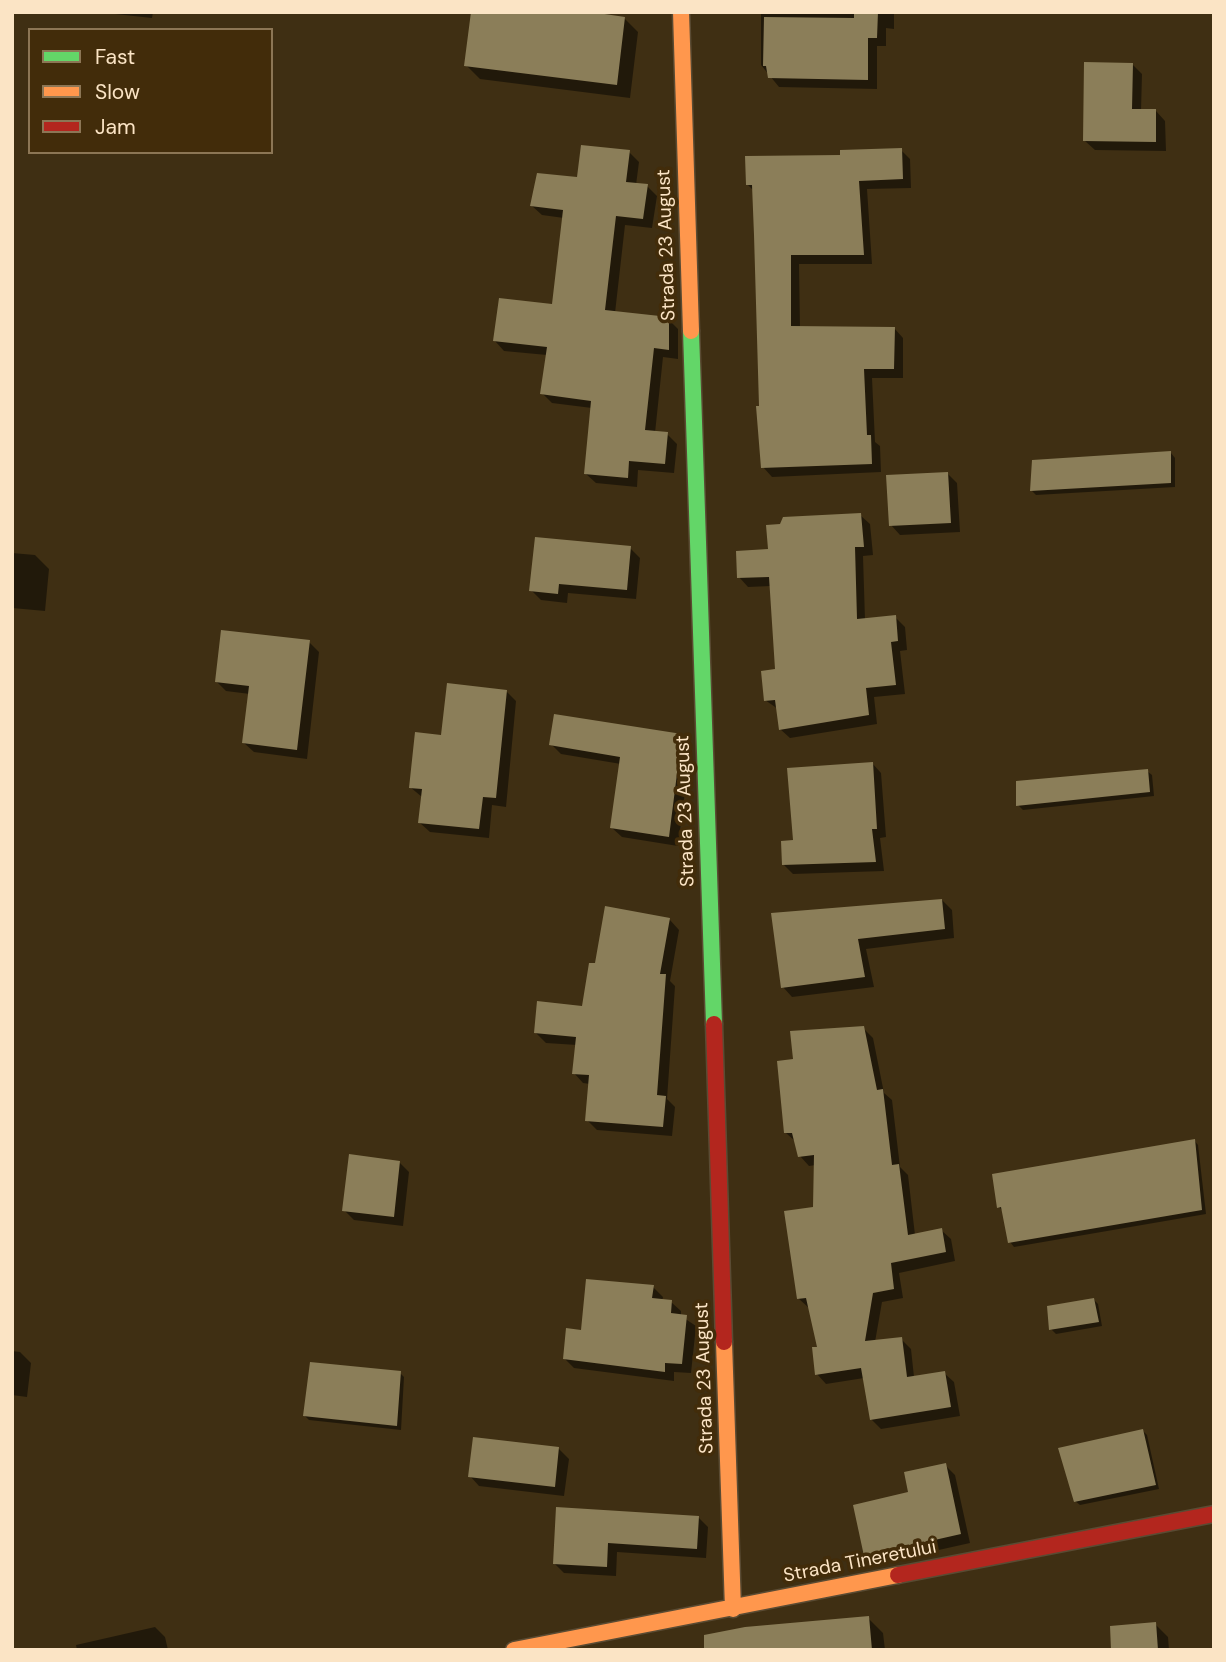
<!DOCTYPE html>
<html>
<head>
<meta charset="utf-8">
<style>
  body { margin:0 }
  #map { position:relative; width:1226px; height:1662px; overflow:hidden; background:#3f2f13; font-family:"DM Sans",sans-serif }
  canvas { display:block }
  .frame { position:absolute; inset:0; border:14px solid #fbe4c5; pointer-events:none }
  .legend { position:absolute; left:28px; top:28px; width:245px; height:126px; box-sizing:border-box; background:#422c0a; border:2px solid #8c7655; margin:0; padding:9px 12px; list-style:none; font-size:21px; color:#fbe4c5 }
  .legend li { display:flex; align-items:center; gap:14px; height:35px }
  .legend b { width:35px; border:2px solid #8c7655 }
</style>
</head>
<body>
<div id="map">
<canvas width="1226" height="1662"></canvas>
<div class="frame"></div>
<ul class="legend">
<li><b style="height:9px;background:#63d668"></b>Fast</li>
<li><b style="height:9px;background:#ff974d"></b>Slow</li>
<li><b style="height:9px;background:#b3261e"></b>Jam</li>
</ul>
</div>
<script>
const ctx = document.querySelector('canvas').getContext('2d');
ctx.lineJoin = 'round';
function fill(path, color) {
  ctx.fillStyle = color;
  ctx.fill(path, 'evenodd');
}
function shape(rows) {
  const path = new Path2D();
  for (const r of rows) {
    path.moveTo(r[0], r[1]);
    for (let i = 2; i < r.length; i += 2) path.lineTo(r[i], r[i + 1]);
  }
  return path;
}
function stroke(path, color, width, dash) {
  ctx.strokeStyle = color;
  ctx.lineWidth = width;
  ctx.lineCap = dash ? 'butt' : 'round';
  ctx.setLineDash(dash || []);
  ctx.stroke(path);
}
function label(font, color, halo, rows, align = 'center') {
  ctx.font = font + ' "DM Sans",sans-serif';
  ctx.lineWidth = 7;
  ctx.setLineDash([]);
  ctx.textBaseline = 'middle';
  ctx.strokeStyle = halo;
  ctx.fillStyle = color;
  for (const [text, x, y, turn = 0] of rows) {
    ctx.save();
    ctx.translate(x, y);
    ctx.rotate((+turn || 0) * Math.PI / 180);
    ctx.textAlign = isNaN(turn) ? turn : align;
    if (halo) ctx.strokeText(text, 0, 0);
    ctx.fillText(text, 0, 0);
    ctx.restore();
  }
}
fill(shape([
  [97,12,153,12,152,18],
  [473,12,602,12,602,15,624,18,638,32,630,98,480,79,466,65],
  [761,12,894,12,894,29,886,28,886,46,877,46,877,89,779,87,761,65],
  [1132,64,1142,74,1141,111,1156,111,1165,121,1166,151,1095,150,1085,141],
  [901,150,910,159,911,188,867,189,872,264,799,264,800,328,894,328,903,338,903,378,872,378,875,442,880,446,881,472,772,477,763,467,754,191,747,184,842,156],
  [629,152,639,162,636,185,647,186,657,196,652,228,625,225,615,313,668,319,678,329,678,359,663,357,655,433,667,434,677,444,674,473,638,470,637,487,596,483,586,474,592,408,552,403,542,393,547,355,504,351,495,341,553,306,564,218,542,215,532,206],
  [1171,453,1175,458,1175,487,1036,495,1032,491],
  [947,473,957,483,960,532,900,535,891,525],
  [860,515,870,524,873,555,863,556,865,620,895,617,905,627,907,650,900,651,905,694,874,697,877,724,790,738,780,729,778,709,765,700,777,671,771,586,748,587,739,577,770,551],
  [630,548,640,558,636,599,568,593,567,603,541,600,531,590],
  [12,553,35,555,49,569,45,611,12,608],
  [309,642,319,652,307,759,254,752,244,743,250,694,226,691,216,681],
  [507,692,516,701,506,807,492,805,489,838,430,832,420,823,422,797,410,787,443,737],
  [681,736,691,746,678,846,622,837,612,828,621,764,561,754,551,744],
  [872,763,881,773,886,837,880,838,884,871,793,874,784,865,795,841],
  [1147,771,1152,775,1154,796,1023,810,1018,805],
  [942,900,952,910,954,938,866,949,874,987,792,997,783,987,773,915],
  [670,920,679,930,670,981,675,986,667,1099,675,1107,672,1136,597,1130,587,1120,590,1084,583,1083,574,1073,577,1045,546,1043,536,1033,584,1008,596,965],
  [863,1028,873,1038,884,1093,892,1100,900,1167,908,1175,915,1235,941,1230,951,1239,955,1261,899,1273,903,1298,882,1302,875,1342,901,1339,911,1349,914,1377,944,1373,954,1382,960,1416,881,1429,871,1419,864,1378,826,1384,817,1374,819,1348,809,1308,799,1299,815,1208,816,1165,809,1166,800,1156,796,1142,786,1133,794,1061],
  [1194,1140,1198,1145,1206,1214,1014,1247,1010,1242,1003,1211,999,1207],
  [399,1162,409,1172,403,1226,354,1220,344,1210],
  [653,1287,663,1297,662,1301,671,1302,681,1311,681,1316,696,1326,691,1373,674,1372,674,1381,574,1368,565,1359,582,1332],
  [1094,1300,1098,1304,1102,1326,1056,1334,1051,1329],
  [12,1351,20,1352,31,1363,27,1397,12,1395],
  [400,1373,404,1377,401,1430,309,1420,304,1415],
  [1143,1431,1147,1435,1159,1489,1080,1505,1075,1501],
  [559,1449,569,1459,564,1496,479,1486,470,1476],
  [945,1465,955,1475,970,1543,876,1564,866,1555,910,1494],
  [558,1508,698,1517,708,1527,706,1558,617,1552,616,1576,564,1573,554,1563],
  [868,1618,883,1633,885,1650,731,1650],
  [1155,1624,1168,1637,1169,1650,1087,1650,1113,1648],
  [155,1627,165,1637,168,1650,77,1650,76,1645]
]), '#0007');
fill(shape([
  [471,12,591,12,625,17,617,85,464,66],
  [854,12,878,12,877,38,868,38,868,80,768,78,766,66,763,66,764,17,854,18],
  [1084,62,1133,63,1132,109,1156,109,1156,142,1083,141],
  [581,145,630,150,626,182,648,184,643,219,616,216,605,310,669,317,669,350,654,348,645,430,668,432,665,464,629,461,628,478,584,474,591,401,540,394,547,347,493,341,499,298,552,304,563,210,530,206,537,173,577,177],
  [902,148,903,179,859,181,864,255,791,255,791,326,895,327,894,369,864,369,867,435,871,435,872,464,761,468,756,406,759,406,754,235,752,185,746,185,745,156,840,155,840,150],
  [1171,451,1171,483,1030,491,1032,460],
  [948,472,951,523,889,526,886,475],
  [861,513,864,547,855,547,857,619,896,615,898,641,891,642,896,685,866,688,869,715,779,730,775,700,764,701,761,671,775,669,769,577,737,578,736,551,768,549,766,525,780,524,783,517],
  [535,537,631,546,627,590,559,584,558,594,529,591],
  [221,630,310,640,297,750,242,743,249,686,215,682],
  [447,683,507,690,496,798,483,797,479,829,418,823,422,789,409,788,415,732,441,735],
  [554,714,682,734,669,837,610,828,620,757,549,745],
  [873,762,877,829,872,829,876,862,782,865,781,841,793,840,787,768],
  [1148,769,1150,792,1016,806,1016,781],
  [942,899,945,929,858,939,865,977,781,988,771,913],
  [605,906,670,918,660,974,666,974,657,1095,666,1096,663,1127,585,1121,589,1075,572,1074,576,1037,534,1033,537,1001,582,1006,589,963,595,963],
  [864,1026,877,1090,883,1089,892,1165,899,1164,908,1235,942,1228,946,1252,891,1263,894,1289,873,1293,865,1341,902,1337,907,1377,945,1371,951,1407,870,1420,861,1368,815,1375,812,1347,817,1347,806,1298,797,1299,784,1211,813,1207,814,1155,798,1157,792,1133,784,1133,777,1061,793,1059,790,1031],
  [1195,1139,1202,1210,1008,1243,1001,1207,997,1208,992,1174],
  [349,1154,400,1161,394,1217,342,1211],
  [586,1279,654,1285,652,1298,672,1300,671,1313,687,1315,682,1364,665,1363,665,1372,563,1359,566,1328,581,1330],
  [1094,1298,1099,1322,1049,1330,1047,1306],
  [310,1362,401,1371,397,1426,303,1416],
  [1143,1429,1156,1485,1074,1502,1058,1448],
  [473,1437,559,1447,555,1487,468,1477],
  [946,1463,961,1534,864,1556,853,1505,908,1492,904,1472],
  [556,1507,699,1516,697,1549,608,1543,607,1567,553,1564],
  [869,1616,872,1650,704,1650,704,1635,745,1627],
  [1156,1622,1158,1650,1111,1650,1110,1626]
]), '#8b7e59');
const fast = shape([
  [691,331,714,1024]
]);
const slow = shape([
  [681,12,691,331],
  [724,1342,733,1609],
  [514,1650,898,1575]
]);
const jam = shape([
  [714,1024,724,1342],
  [898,1575,1214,1514]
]);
stroke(fast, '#5a4b33', 19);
stroke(slow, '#5a4b33', 19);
stroke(jam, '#5a4b33', 19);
stroke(fast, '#63d668', 16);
stroke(slow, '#ff974d', 16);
stroke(jam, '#b3261e', 16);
label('19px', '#fbe4c5', '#422c0a', [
  ["Strada 23 August",667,245,-92],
  ["Strada 23 August",686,811,-92],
  ["Strada 23 August",705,1378,-92],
  ["Strada Tineretului",860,1562,-11]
]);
</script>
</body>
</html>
